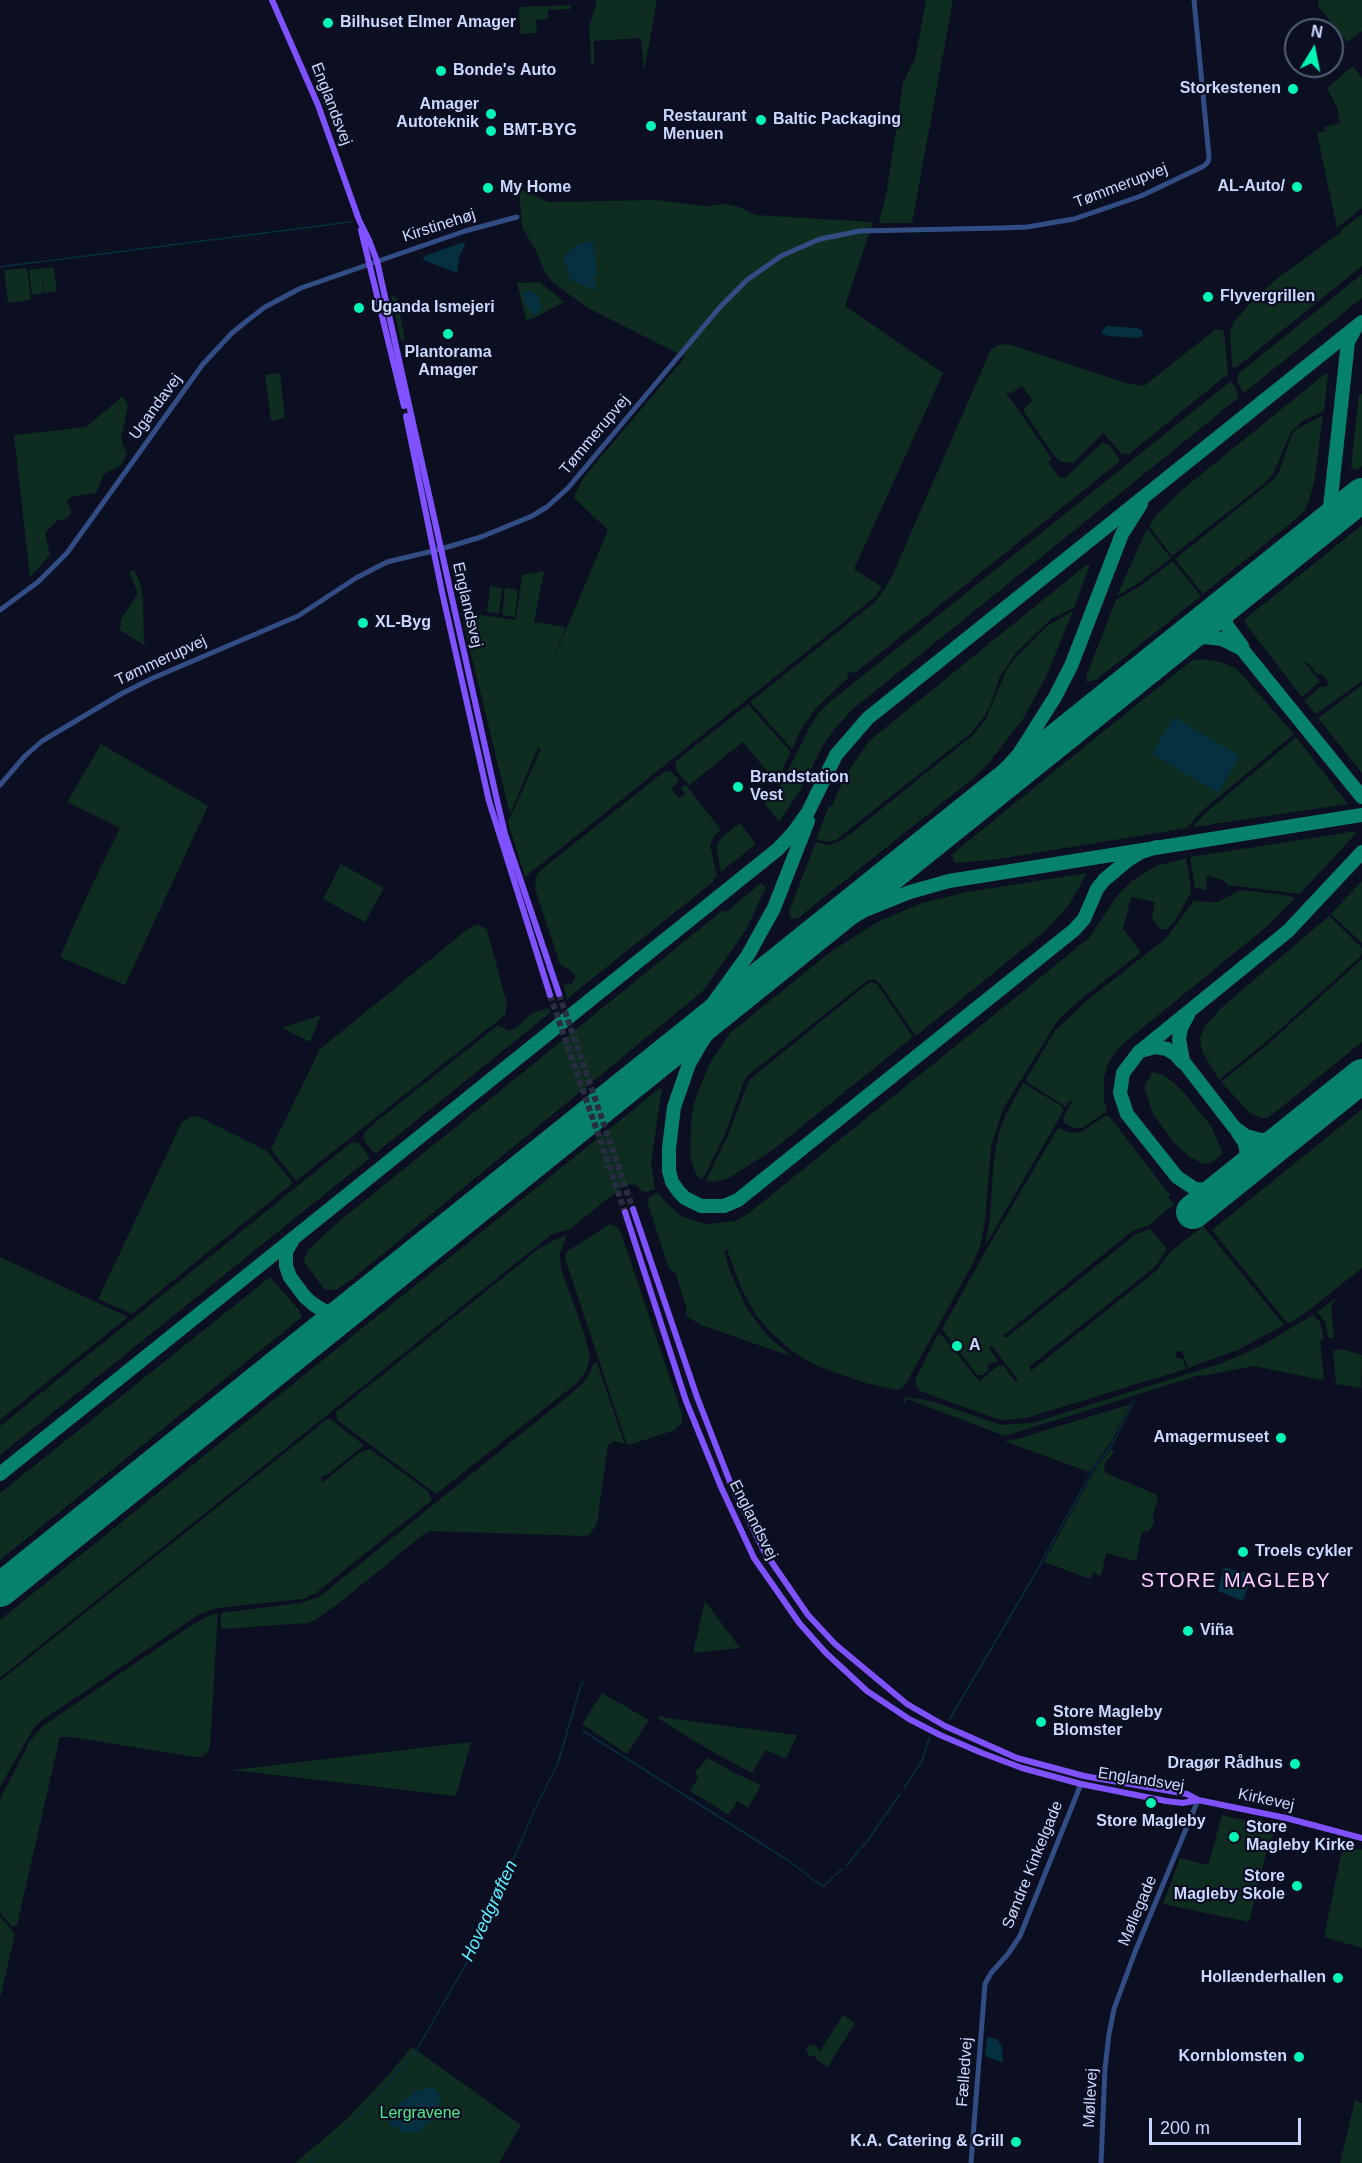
<!DOCTYPE html>
<html>
<head>
<meta charset="utf-8">
<style>
  body { margin:0 }
  #map { position:relative; width:1362px; height:2163px; overflow:hidden; background:#0b0f21; font-family:Helvetica,sans-serif }
  canvas { display:block }
  .north { position:absolute; left:1284px; top:18px; width:60px; height:60px; box-sizing:border-box; background:#0b0f21; border:2px solid #585f7a; border-radius:50%; rotate:10deg; font-size:16px; font-weight:700; line-height:24px; text-align:center; color:#cbd8ff }
  .north::after { content:''; display:block; margin:auto; width:21px; height:27px; background:#00f6b6; clip-path:polygon(50% 0,100% 100%,50% 72%,0 100%) }
  .scale { position:absolute; left:1149px; top:2118px; width:152px; height:27px; box-sizing:border-box; border:3px solid #cbd8ff; border-top:0; padding-left:8px; font-size:18px; line-height:21px; white-space:nowrap; color:#cbd8ff; -webkit-text-stroke:4px #0b0f21; paint-order:stroke }
</style>
</head>
<body>
<div id="map">
<canvas width="1362" height="2163"></canvas>
<div class="north">N</div>
<div class="scale">200 m</div>
</div>
<script>
const ctx = document.querySelector('canvas').getContext('2d');
ctx.lineJoin = 'round';
function fill(path, color) {
  ctx.fillStyle = color;
  ctx.fill(path, 'evenodd');
}
function shape(rows) {
  const path = new Path2D();
  for (const r of rows) {
    path.moveTo(r[0], r[1]);
    for (let i = 2; i < r.length; i += 2) path.lineTo(r[i], r[i + 1]);
  }
  return path;
}
function stroke(path, color, width, dash) {
  ctx.strokeStyle = color;
  ctx.lineWidth = width;
  ctx.lineCap = dash ? 'butt' : 'round';
  ctx.setLineDash(dash || []);
  ctx.stroke(path);
}
function label(font, color, halo, rows, align = 'center') {
  ctx.font = font + ' Helvetica,sans-serif';
  ctx.lineWidth = 4.5;
  ctx.setLineDash([]);
  ctx.textBaseline = 'middle';
  ctx.strokeStyle = halo;
  ctx.fillStyle = color;
  for (const [text, x, y, turn = 0] of rows) {
    ctx.save();
    ctx.translate(x, y);
    ctx.rotate((+turn || 0) * Math.PI / 180);
    ctx.textAlign = isNaN(turn) ? turn : align;
    if (halo) ctx.strokeText(text, 0, 0);
    ctx.fillText(text, 0, 0);
    ctx.restore();
  }
}
fill(shape([
  [596,0,657,0,644,71,641,38,594,41,594,64,591,65,589,27,596,5],
  [926,0,953,0,912,223,879,223,887,190,903,83,915,59],
  [1318,0,1362,0,1362,31,1347,42,1318,6],
  [571,5,571,9,548,10,548,19,536,20,537,33,520,34,519,7],
  [1353,66,1362,78,1362,208,1337,228,1317,133,1325,131,1324,127,1340,123,1337,107,1327,88],
  [519,188,548,202,655,200,705,206,725,204,739,207,756,215,873,222,845,306,943,373,854,569,882,587,875,597,525,877,508,822,541,749,538,748,510,814,463,621,474,622,475,614,516,620,522,575,544,571,534,622,566,627,550,668,608,530,574,498,575,494,584,477,685,357,588,308,553,283,546,274,535,249,522,227],
  [1362,214,1362,266,1237,367,1232,367,1230,332,1234,322,1254,299,1279,277,1340,233,1342,229],
  [54,267,57,291,45,293,41,270,44,293,32,295,29,270],
  [27,268,31,300,8,303,4,270],
  [1362,274,1362,298,1245,392,1243,392,1237,381,1238,374],
  [540,282,564,302,532,319,526,320,517,283],
  [391,295,397,298,405,340,401,341],
  [1216,329,1224,331,1228,374,1129,454,1122,454,1103,433,1073,463,1061,462,1055,457,1024,412,1024,408,1033,401,1022,386,1010,394,1008,391,1006,392,1052,459,1048,462,1060,478,1066,477,1102,443,1108,444,1119,458,1119,462,855,673,851,671,847,675,848,678,816,708,800,731,792,749,750,702,875,602,883,591,893,574,991,349,999,345,1008,344,1126,383,1144,386],
  [280,373,285,418,271,421,265,375],
  [1326,373,1328,375,1324,411,1303,421,1291,432,1273,474,1265,483,1172,556,1149,526,1156,515,1183,489],
  [1231,381,1238,393,1237,399,853,709,832,732,822,747,801,789,779,822,764,803,778,790,810,727,819,712,831,701],
  [1362,394,1362,466,1356,470,1352,468,1351,466,1359,395],
  [123,396,128,406,121,439,127,454,121,465,104,474,96,493,71,497,67,501,71,510,70,515,65,519,58,520,45,533,50,555,30,577,14,435,86,427],
  [1323,415,1315,478,1309,501,1305,510,1290,524,1203,594,1175,559,1275,478,1279,472,1292,434,1297,429],
  [1362,525,1362,681,1316,714,1304,701,1320,687,1325,687,1329,683,1321,673,1318,675,1306,661,1305,663,1320,682,1303,696,1301,696,1245,623,1245,619],
  [1147,528,1171,558,1140,582,1117,596],
  [1173,561,1201,596,1096,680,1088,682,1086,681,1087,674,1116,600,1139,587],
  [1086,565,1090,565,1074,608,1051,619,1016,653,1000,676,990,706,984,717,970,734,836,840,827,842,816,839,829,806,832,806,845,776,869,741],
  [134,570,140,582,143,597,144,643,147,647,120,630,121,619,138,593,129,572],
  [490,586,502,588,499,614,487,612],
  [505,588,518,590,515,617,502,615],
  [1073,611,1046,677,1023,719,987,765,971,780,798,918,791,919,789,911,791,906,816,842,829,845,844,839,972,736,985,721,1007,669,1015,658,1047,626],
  [1202,659,1221,662,1237,669,1294,734,1202,811,1187,828,999,859,956,863,953,860,952,854,1104,731,1191,661],
  [1362,685,1362,773,1318,718],
  [748,704,791,752,778,779,775,781,743,742,689,785,676,770,676,761],
  [1296,737,1348,804,1194,827,1195,824,1210,809],
  [101,744,208,806,125,985,60,957,89,891,120,828,67,802],
  [665,771,670,771,677,778,679,781,671,789,679,798,685,794,681,787,686,785,721,830,715,835,710,845,717,876,713,879,714,881,567,999,564,984,570,985,575,979,575,974,560,964,535,889,536,876,542,869],
  [740,823,756,844,721,872,716,846,722,837],
  [1358,831,1300,894,1227,885,1227,882,1223,882,1223,880,1208,876,1205,880,1207,885,1206,890,1195,888,1190,857],
  [1186,858,1191,888,1190,894,1175,921,1167,929,1160,929,1152,918,1155,902,1131,897,1123,929,1140,951,1139,954,1076,1003,1058,1020,1003,1109,991,1147,985,1221,980,1247,971,1267,904,1387,897,1390,865,1383,822,1368,804,1359,792,1351,770,1332,756,1315,742,1290,727,1250,724,1251,731,1274,747,1309,768,1336,793,1357,701,1325,688,1317,685,1312,687,1309,675,1272,669,1269,647,1201,651,1196,658,1193,666,1203,683,1217,707,1224,735,1221,749,1213,1089,938,1117,896,1132,881,1156,866],
  [341,864,384,888,365,922,323,899],
  [1087,873,1069,905,1044,932,916,1036,880,984,874,979,867,981,747,1076,744,1082,725,1134,705,1175,701,1179,696,1174,690,1157,691,1125,693,1107,699,1089,710,1063,730,1033,829,953,877,922,922,903,967,892],
  [1362,881,1362,943,1331,914],
  [761,883,766,887,746,930,703,991,350,1281,336,1290,325,1290,305,1263,304,1259,308,1250,331,1228,723,910,726,912],
  [1243,890,1285,895,1295,898,1270,924,1118,1048,1107,1066,1104,1079,1104,1100,1107,1111,1082,1128,1073,1128,1064,1123,1063,1118,1072,1102,1069,1101,1066,1107,1027,1082,1026,1079,1055,1031,1085,1002,1166,938,1194,901,1218,902,1236,892],
  [1329,916,1362,948,1361,956,1267,1041,1219,1080,1202,1051,1200,1038,1205,1026,1221,1008],
  [478,924,487,930,507,1004,505,1015,296,1181,271,1149,320,1049,469,928],
  [1362,959,1362,1042,1268,1118,1261,1118,1250,1113,1221,1082,1268,1044],
  [872,982,878,985,913,1037,774,1149,729,1178,714,1182,706,1181,728,1135,749,1080,867,984],
  [549,1008,551,1012,376,1153,372,1151,364,1140,364,1133,377,1121,498,1025,509,1031,517,1027,532,1013],
  [321,1015,310,1042,282,1028],
  [1152,1072,1164,1075,1173,1082,1187,1096,1211,1126,1223,1153,1213,1162,1204,1164,1190,1157,1175,1144,1153,1114,1144,1087],
  [1023,1083,1060,1105,1064,1110,985,1246,990,1220,993,1168,998,1136,1004,1118],
  [660,1088,662,1089,651,1162,655,1189,647,1192,642,1191,636,1185,626,1184,570,1229,551,1235,0,1678,0,1620],
  [1362,1109,1362,1268,1308,1311,1290,1323,1287,1323,1212,1230],
  [192,1116,199,1117,267,1151,293,1183,132,1314,98,1299,182,1122],
  [1105,1116,1109,1116,1170,1195,1168,1197,1174,1204,1149,1225,1131,1232,1003,1336,1006,1338,1136,1234,1150,1229,1167,1249,1155,1267,1029,1367,1031,1371,1157,1270,1170,1252,1203,1226,1284,1325,1238,1350,1188,1368,1182,1351,1175,1352,1177,1358,1183,1359,1186,1369,1026,1418,1004,1420,994,1418,920,1391,917,1388,915,1380,938,1334,942,1335,979,1381,999,1365,1001,1367,1003,1365,1015,1381,1018,1380,992,1346,989,1348,998,1361,997,1363,992,1362,988,1365,988,1371,982,1375,977,1375,942,1329,985,1252,1058,1128,1070,1133,1081,1132],
  [352,1142,359,1143,370,1158,0,1455,0,1426],
  [610,1224,617,1227,621,1233,682,1414,682,1423,675,1430,632,1444,627,1445,565,1258,566,1252],
  [567,1234,560,1253,561,1269,584,1333,590,1357,586,1371,577,1383,436,1494,337,1420,336,1412,541,1247],
  [0,1257,128,1317,0,1420],
  [270,1277,299,1310,302,1317,0,1560,0,1493],
  [1337,1297,1331,1307,1334,1338,1328,1338,1326,1323,1317,1312],
  [1313,1315,1320,1322,1323,1334,1323,1340,1320,1341,1324,1378,1321,1380,1254,1366,1202,1376,1200,1375,1005,1436,907,1399,905,1403,903,1402,906,1397,931,1401,1001,1425,1032,1423,1222,1363,1259,1347],
  [1342,1349,1362,1355,1361,1388,1336,1384,1333,1351],
  [597,1363,625,1444,614,1441,608,1445,597,1524,589,1535,583,1536,430,1531,424,1534,338,1604,315,1620,308,1623,221,1629,221,1613,300,1603,319,1597,568,1396,583,1383,590,1373,593,1364],
  [1131,1404,1111,1442,1089,1472,1004,1441,1017,1439],
  [327,1419,330,1419,364,1445,329,1474,321,1477,321,1482,323,1482,360,1452,370,1449,428,1491,432,1500,316,1593,303,1599,217,1608,198,1615,41,1721,33,1729,0,1787,0,1681],
  [1112,1448,1114,1452,1105,1463,1104,1469,1106,1473,1155,1494,1158,1499,1152,1518,1155,1521,1149,1531,1142,1532,1136,1561,1106,1553,1101,1577,1094,1572,1090,1579,1044,1562,1097,1466],
  [705,1601,740,1648,693,1653],
  [218,1613,210,1747,207,1753,201,1757,195,1757,71,1737,60,1737,17,1925,12,1927,0,1912,0,1799,30,1741,43,1726,190,1626,208,1616],
  [602,1693,649,1720,627,1754,582,1724],
  [659,1716,667,1718,797,1735,786,1759,766,1750,752,1773,711,1751,659,1719],
  [471,1742,456,1796,232,1770],
  [708,1758,731,1771,761,1785,748,1808,737,1801,729,1815,690,1791,698,1778,695,1772],
  [1222,1815,1276,1828,1267,1851,1249,1922,1163,1904,1180,1858,1208,1865],
  [1343,1845,1362,1850,1362,1948,1324,1937],
  [0,1916,15,1934,0,1999],
  [843,2015,855,2023,828,2067,815,2059,816,2056,809,2056,806,2049,808,2046,814,2044,817,2047,819,2052],
  [412,2047,521,2125,499,2163,295,2163,347,2119,382,2082],
  [1355,2100,1362,2103,1362,2163,1340,2163]
]), '#0e2c20');
fill(shape([
  [593,240,596,272,599,273,593,278,597,291,571,280,563,257,577,245],
  [464,242,465,246,460,254,457,273,423,260,424,256],
  [523,291,532,291,538,296,542,306,535,316,525,304],
  [1107,326,1137,328,1142,330,1143,336,1137,338,1108,336,1102,333,1102,330],
  [1174,717,1240,756,1218,793,1152,754],
  [1224,1567,1246,1573,1249,1576,1250,1581,1243,1601,1218,1591],
  [987,2037,997,2039,1002,2047,1003,2063,985,2056],
  [434,2088,439,2095,440,2103,438,2113,430,2122,420,2131,412,2133,399,2132,398,2127,392,2127,389,2123,399,2102,406,2100,416,2090]
]), '#053040');
stroke(shape([
  [47,261,350,222],
  [0,267,44,261],
  [949,1720,1031,1581,1095,1466,1112,1445,1134,1401],
  [583,1731,789,1861,822,1886,824,1886,842,1869],
  [904,1788,922,1761,929,1738],
  [847,1865,868,1840,900,1794],
  [356,2119,416,2051,465,1966,498,1896,534,1811,558,1763,581,1685,584,1682],
  [309,2163,330,2147,352,2123]
]), '#053040', 1.5);
stroke(shape([
  [1317,532,1325,520,1330,507,1348,342,1355,329],
  [1231,601,1227,607,1225,619,1227,626,1242,646],
  [1174,646,1189,640,1204,637,1222,639,1242,649,1362,797],
  [960,819,1019,754,1055,697,1071,666,1122,534,1141,504],
  [783,961,810,942,865,910,910,892,949,881,1362,815],
  [745,991,714,1024,701,1043,689,1064,674,1107,669,1148,669,1171,672,1182,679,1192,685,1198,701,1206,724,1206,738,1200,1074,930,1084,919,1097,889,1104,880,1128,860,1141,852,1157,847],
  [1188,1015,1181,1028,1179,1039,1183,1061,1234,1127,1246,1136,1261,1140,1276,1139,1290,1134],
  [1144,1050,1156,1047,1167,1049,1175,1054,1182,1062],
  [660,1059,711,1006,748,955,774,908,808,821],
  [1236,1178,1244,1167,1247,1155,1245,1143,1237,1131],
  [1228,1185,1212,1190,1195,1189,1177,1177,1127,1114,1120,1093,1123,1073,1139,1052,1288,931,1362,852],
  [292,1241,286,1252,286,1266,290,1277,305,1297,313,1304,324,1311,336,1312,348,1310],
  [0,1474,778,849,793,833,808,812,836,755,868,718,1362,322]
]), '#06826c', 14);
stroke(shape([
  [1193,1212,1362,1076],
  [0,1590,1362,495]
]), '#06826c', 34);
stroke(shape([
  [559,994,633,1209],
  [550,995,625,1212]
]), '#282d42', 6, [6, 3]);
stroke(shape([
  [0,610,38,582,67,553,203,364,232,333,248,320,265,307,301,288,465,231,517,217],
  [0,785,25,756,42,741,121,694,153,678,298,616,356,578,387,562,441,549,481,537,532,516,547,507,568,488,720,307,747,280,781,256,820,239,860,231,1000,228,1027,227,1074,219,1141,196,1204,166,1208,162,1209,157,1194,0],
  [971,2163,985,1984,991,1973,1008,1954,1020,1936,1081,1784],
  [1101,2163,1105,2068,1109,2034,1114,2009,1135,1952,1198,1800]
]), '#324c84', 5);
stroke(shape([
  [272,0,318,105,359,220,369,240,377,261,496,796,505,834,559,994],
  [361,230,404,406],
  [406,416,442,592,489,801,550,995],
  [633,1209,697,1397,730,1482,764,1551,808,1615,835,1644,907,1704,945,1726,1017,1758,1084,1776,1187,1794,1198,1800,1286,1818,1362,1838],
  [625,1212,686,1401,721,1487,754,1558,800,1624,826,1653,867,1691,909,1719,940,1735,982,1753,1022,1768,1081,1784,1166,1801,1183,1803,1198,1800]
]), '#8052ff', 6);
for (const [x, y, r, color] of [
  [328,23,6,"#00f6b6"],
  [441,71,6,"#00f6b6"],
  [1293,89,6,"#00f6b6"],
  [491,114,6,"#00f6b6"],
  [761,120,6,"#00f6b6"],
  [651,126,6,"#00f6b6"],
  [491,131,6,"#00f6b6"],
  [1297,187,6,"#00f6b6"],
  [488,188,6,"#00f6b6"],
  [1208,297,6,"#00f6b6"],
  [359,308,6,"#00f6b6"],
  [448,334,6,"#00f6b6"],
  [363,623,6,"#00f6b6"],
  [738,787,6,"#00f6b6"],
  [957,1346,6,"#00f6b6"],
  [1281,1438,6,"#00f6b6"],
  [1243,1552,6,"#00f6b6"],
  [1188,1631,6,"#00f6b6"],
  [1041,1722,6,"#00f6b6"],
  [1295,1764,6,"#00f6b6"],
  [1151,1803,6,"#00f6b6"],
  [1234,1837,6,"#00f6b6"],
  [1297,1886,6,"#00f6b6"],
  [1338,1978,6,"#00f6b6"],
  [1299,2057,6,"#00f6b6"],
  [1016,2142,6,"#00f6b6"]
]) {
  const dot = new Path2D();
  dot.arc(x, y, r, 0, 2 * Math.PI);
  ctx.fillStyle = color;
  ctx.fill(dot);
  stroke(dot, '#0b0f21', 2);
}
label('bold 16px', '#cbd8ff', '#0b0f21', [
  ["Bilhuset Elmer Amager",340,23],
  ["Bonde's Auto",453,71],
  ["Storkestenen",1281,89,"right"],
  ["Amager",479,105,"right"],
  ["Autoteknik",479,123,"right"],
  ["Restaurant",663,117],
  ["Menuen",663,135],
  ["Baltic Packaging",773,120],
  ["BMT-BYG",503,131],
  ["AL-Auto/",1285,187,"right"],
  ["My Home",500,188],
  ["Flyvergrillen",1220,297],
  ["Uganda Ismejeri",371,308],
  ["Plantorama",448,353,"center"],
  ["Amager",448,371,"center"],
  ["XL-Byg",375,623],
  ["Brandstation",750,778],
  ["Vest",750,796],
  ["A",969,1346],
  ["Amagermuseet",1269,1438,"right"],
  ["Troels cykler",1255,1552],
  ["Viña",1200,1631],
  ["Store Magleby",1053,1713],
  ["Blomster",1053,1731],
  ["Dragør Rådhus",1283,1764,"right"],
  ["Store Magleby",1151,1822,"center"],
  ["Store",1246,1828],
  ["Magleby Kirke",1246,1846],
  ["Store",1285,1877,"right"],
  ["Magleby Skole",1285,1895,"right"],
  ["Hollænderhallen",1326,1978,"right"],
  ["Kornblomsten",1287,2057,"right"],
  ["K.A. Catering & Grill",1004,2142,"right"]
], 'left');
label('16px', '#cbd8ff', '#0b0f21', [
  ["Englandsvej",331,104,69],
  ["Tømmerupvej",1121,186,-21],
  ["Kirstinehøj",439,226,-18],
  ["Ugandavej",156,407,-54],
  ["Tømmerupvej",595,435,-50],
  ["Englandsvej",467,605,77],
  ["Tømmerupvej",161,661,-25],
  ["Englandsvej",753,1520,63],
  ["Englandsvej",1141,1780,9],
  ["Kirkevej",1266,1800,12],
  ["Søndre Kinkelgade",1033,1865,-68],
  ["Møllegade",1138,1911,-67],
  ["Fælledvej",965,2072,-86],
  ["Møllevej",1091,2098,-87]
]);
label('16px', '#4de98a', '#0b0f21', [
  ["Lergravene",420,2114]
]);
label('italic 18px', '#59eeff', '#0b0f21', [
  ["Hovedgrøften",490,1911,-65]
]);
ctx.letterSpacing = '1.5px';
label('20px', '#ffcdff', '#0b0f21', [
  ["STORE MAGLEBY",1236,1581]
]);
ctx.letterSpacing = '0px';
</script>
</body>
</html>
